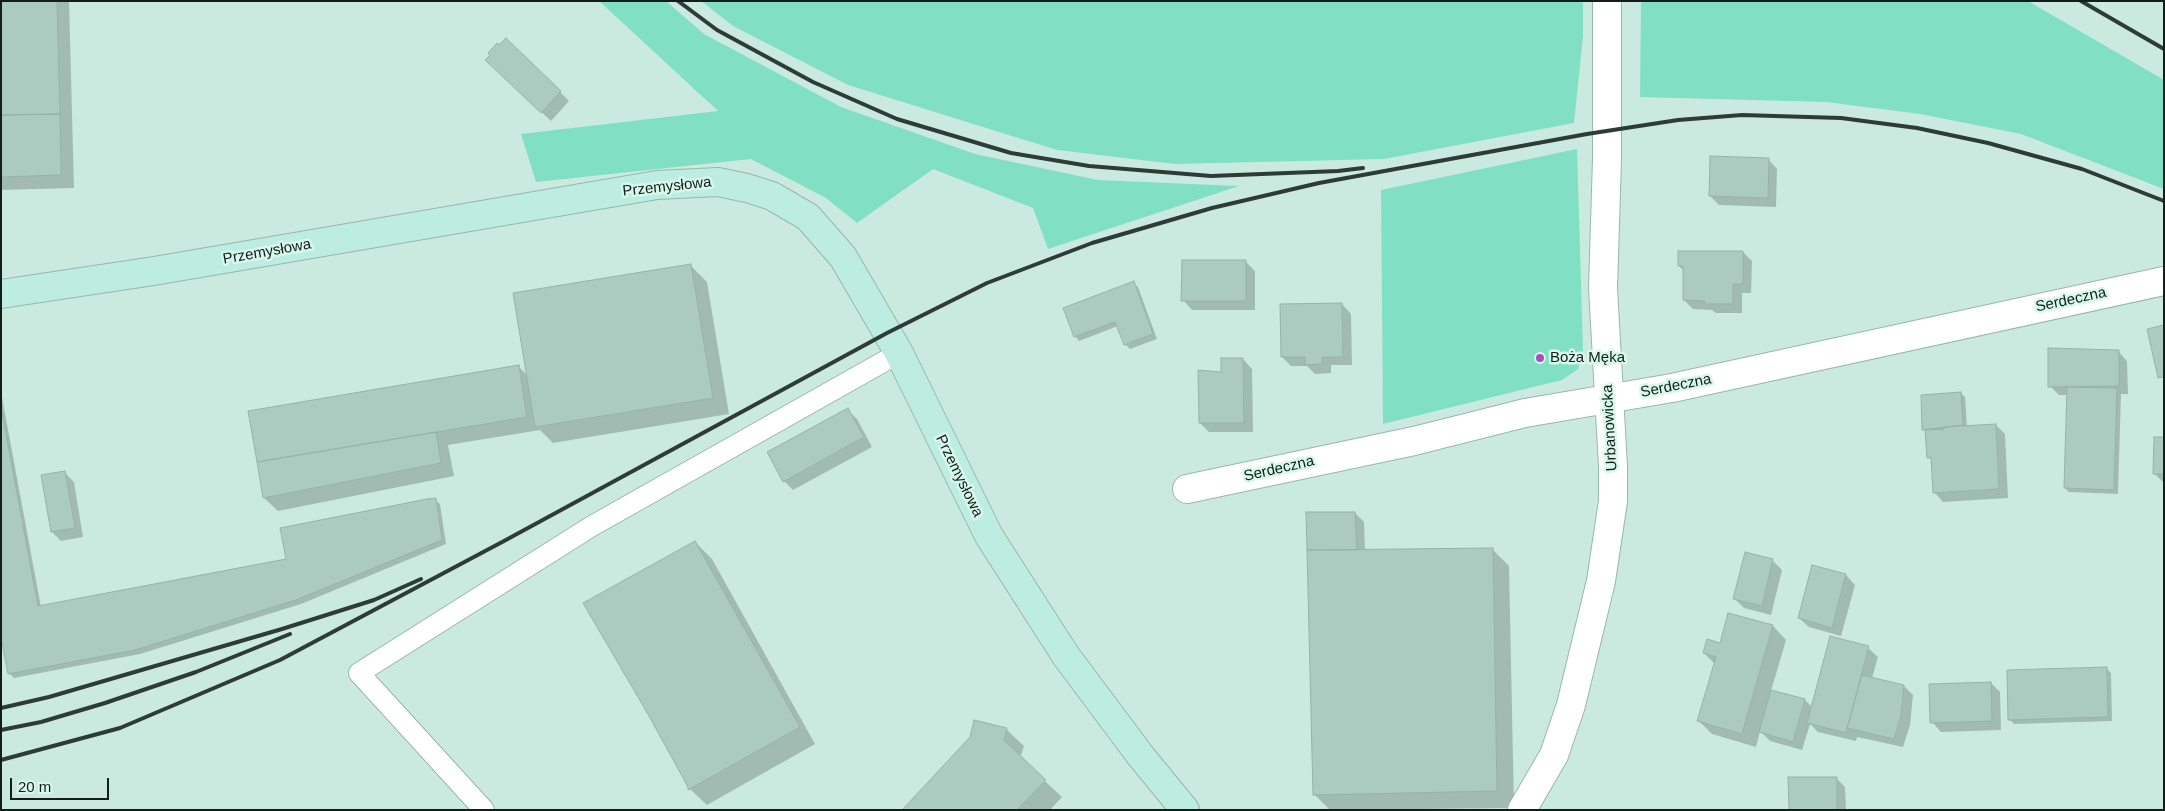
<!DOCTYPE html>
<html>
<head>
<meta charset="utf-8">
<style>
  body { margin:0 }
  #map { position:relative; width:2165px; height:811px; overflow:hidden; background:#cbeadf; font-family:Helvetica,sans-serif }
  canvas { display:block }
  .frame { position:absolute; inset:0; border:2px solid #121e1a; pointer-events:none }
  .scale { position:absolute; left:10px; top:778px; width:99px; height:22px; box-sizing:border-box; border:2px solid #121e1a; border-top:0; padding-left:6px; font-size:15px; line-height:18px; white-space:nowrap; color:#121e1a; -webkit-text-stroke:4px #d8f8ec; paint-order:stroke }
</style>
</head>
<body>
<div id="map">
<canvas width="2165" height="811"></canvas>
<div class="frame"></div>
<div class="scale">20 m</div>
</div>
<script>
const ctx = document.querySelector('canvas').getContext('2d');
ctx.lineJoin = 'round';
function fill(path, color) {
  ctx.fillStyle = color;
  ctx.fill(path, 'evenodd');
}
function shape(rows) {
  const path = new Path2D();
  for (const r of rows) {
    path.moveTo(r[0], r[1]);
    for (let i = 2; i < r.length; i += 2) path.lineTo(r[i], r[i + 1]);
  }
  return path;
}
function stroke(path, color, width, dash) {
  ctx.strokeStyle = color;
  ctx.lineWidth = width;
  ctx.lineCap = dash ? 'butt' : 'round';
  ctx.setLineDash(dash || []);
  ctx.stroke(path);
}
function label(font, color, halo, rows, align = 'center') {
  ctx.font = font + ' Helvetica,sans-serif';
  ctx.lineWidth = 5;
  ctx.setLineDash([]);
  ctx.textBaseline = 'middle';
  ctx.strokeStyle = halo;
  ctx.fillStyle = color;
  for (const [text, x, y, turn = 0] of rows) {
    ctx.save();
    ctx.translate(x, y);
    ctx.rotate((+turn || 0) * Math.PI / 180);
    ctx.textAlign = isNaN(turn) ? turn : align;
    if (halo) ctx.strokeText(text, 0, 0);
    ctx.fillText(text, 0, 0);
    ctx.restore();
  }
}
fill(shape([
  [599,1,666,1,704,34,841,107,975,154,1098,180,1239,186,1048,249,1033,208,933,169,857,223,826,198,751,159,536,182,521,134,718,111],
  [701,1,1583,1,1583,37,1574,123,1384,159,1175,164,1057,150,848,85,733,26],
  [1641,1,2028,1,2164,80,2164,189,2021,134,1920,114,1826,102,1640,97],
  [1577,149,1583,351,1578,369,1562,380,1383,424,1381,190]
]), '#81e0c3');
fill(shape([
  [1,1,69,1,74,188,1,190],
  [496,69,560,92,569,101,551,121],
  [1768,159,1777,169,1776,207,1719,205,1710,196],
  [1743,252,1752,261,1751,293,1742,293,1742,313,1716,313,1712,310,1693,309,1684,300,1684,271,1679,266],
  [1246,262,1255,271,1255,310,1192,310,1183,300],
  [690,265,707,282,729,414,553,443,540,430,448,445,454,476,278,511,264,498,518,366,528,376],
  [1133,283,1138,287,1157,339,1130,349,1125,344,1118,326,1079,341,1075,336],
  [1342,304,1351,314,1352,365,1331,365,1331,373,1315,374,1307,366,1291,366,1282,357],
  [2118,351,2127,361,2128,394,2121,394,2118,494,2069,492,2065,488,2068,395,2059,395,2050,386],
  [1243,359,1252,369,1253,432,1209,432,1200,423,1222,373],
  [1,392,41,607,288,560,435,500,440,504,446,544,301,604,140,654,14,678,9,673,1,631],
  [1961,393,1965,397,1967,427,1996,425,2005,434,2008,498,1943,502,1934,492,1932,461,1928,457,1927,433,1923,429],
  [847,410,857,419,872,447,793,490,784,481],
  [2164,438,2164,483,2155,474],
  [65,473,74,482,83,537,61,541,52,532],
  [1355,513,1364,522,1365,551,1492,549,1509,566,1514,808,1330,810,1314,794],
  [695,542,712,559,815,744,707,805,690,789],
  [1746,554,1773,561,1782,570,1771,615,1744,608,1735,599],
  [1813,566,1846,575,1855,585,1841,636,1809,627,1799,618],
  [1773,626,1786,640,1771,691,1805,700,1813,708,1868,648,1878,657,1872,678,1904,686,1913,695,1910,725,1903,747,1857,737,1856,741,1818,732,1810,724,1802,750,1770,741,1760,731,1756,747,1712,734,1699,721,1715,664,1704,653,1721,644],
  [2106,668,2111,673,2112,721,2014,724,2009,719],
  [1991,683,2000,692,2001,730,1941,732,1932,722],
  [975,722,1007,730,1024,746,1020,758,1062,797,1050,810,903,810,972,738],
  [1836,778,1845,787,1846,810,1790,810]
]), '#0003');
const building = shape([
  [1,1,57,1,60,114,1,115,1,1],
  [506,38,561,91,541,113,485,60,490,55,488,53,497,43,499,45,506,38],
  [60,114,61,175,1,177,1,115,60,114],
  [1710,156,1769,158,1768,198,1709,196,1710,156],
  [1678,251,1743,251,1743,284,1733,284,1733,304,1705,304,1705,301,1683,300,1683,266,1678,266,1678,251],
  [1182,260,1246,260,1246,301,1181,301,1182,260],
  [691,264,713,398,535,427,513,293,691,264],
  [1134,281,1153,334,1124,345,1115,322,1074,337,1063,308,1134,281],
  [1342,303,1343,357,1322,357,1322,364,1305,365,1305,357,1281,357,1280,304,1342,303],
  [2164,325,2164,377,2158,378,2147,329,2164,325],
  [2048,348,2119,350,2119,386,2048,387,2048,348],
  [1221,358,1243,358,1244,423,1199,423,1198,370,1221,372,1221,358],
  [519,365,527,417,257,462,248,411,519,365],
  [2067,387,2117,388,2114,490,2064,488,2067,387],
  [1961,392,1963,425,1922,430,1921,395,1961,392],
  [1,407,38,606,286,559,280,528,427,499,436,498,442,540,296,600,135,650,8,674,1,638,1,407],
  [848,408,864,437,783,482,767,452,848,408],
  [1996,424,1999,489,1933,493,1931,457,1927,458,1925,430,1944,429,1944,427,1996,424],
  [436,432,441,463,263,498,257,462,436,432],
  [2154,437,2164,437,2164,474,2153,474,2154,437],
  [65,471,75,528,51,532,41,475,65,471],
  [1306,512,1355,512,1357,550,1307,550,1306,512],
  [695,541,800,727,688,790,688,787,649,716,583,603,695,541],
  [1493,548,1497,791,1313,795,1307,550,1493,548],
  [1745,552,1773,559,1762,606,1733,599,1745,552],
  [1812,565,1846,574,1832,628,1798,618,1812,565],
  [1728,613,1773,625,1742,734,1697,721,1716,657,1703,653,1707,639,1720,643,1728,613],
  [1830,636,1869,646,1846,733,1807,723,1830,636],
  [2107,667,2108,717,2008,720,2007,670,2107,667],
  [1862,675,1904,685,1901,715,1894,739,1847,728,1862,675],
  [1991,682,1992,721,1930,723,1929,684,1991,682],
  [1771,690,1805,699,1793,742,1759,732,1771,690],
  [974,720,1007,728,1004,740,1046,780,1017,810,902,810,970,737,974,720],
  [1788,777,1837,777,1837,810,1789,810,1788,777]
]);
fill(building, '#accbc0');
stroke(building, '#95b3a8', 1);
const lane = shape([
  [484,810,359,673,592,526,899,353]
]);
const street = shape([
  [1187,489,1414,441,1525,413,1672,388,2164,281],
  [1522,810,1554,755,1571,705,1601,581,1613,501,1613,466,1603,288,1607,159,1607,1]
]);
const secondary = shape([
  [1,294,154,271,657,185,718,182,747,188,772,196,808,217,843,257,899,353,989,536,1066,656,1140,755,1185,810]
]);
stroke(lane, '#99b7ac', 22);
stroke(street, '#99b7ac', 30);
stroke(secondary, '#99b7ac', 30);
stroke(lane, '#fff', 20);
stroke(street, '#fff', 28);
stroke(secondary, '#bdece1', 28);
stroke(shape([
  [678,1,717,30,813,82,897,119,1011,153,1089,166,1211,176,1338,171,1363,168],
  [2081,1,2164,49],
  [1,708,49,697,282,629,374,600,421,579],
  [1,730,41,722,105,703,196,672,290,634],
  [1,760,120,728,280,660,504,541,887,333,987,283,1092,243,1212,208,1319,183,1587,134,1678,120,1742,115,1841,118,1917,128,1988,143,2082,169,2164,201]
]), '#2e3c37', 4);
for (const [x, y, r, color] of [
  [1540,358,5,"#aa4eb8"]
]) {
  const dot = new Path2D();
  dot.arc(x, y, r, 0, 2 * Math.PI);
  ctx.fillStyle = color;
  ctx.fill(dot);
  stroke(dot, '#d8f8ec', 2);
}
label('15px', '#121e1a', '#d8f8ec', [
  ["Przemysłowa",667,187,-6],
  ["Przemysłowa",267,252,-10],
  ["Serdeczna",2071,300,-12],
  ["Serdeczna",1676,386,-11],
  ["Urbanowicka",1610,428,-93],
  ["Serdeczna",1279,469,-13],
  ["Przemysłowa",959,476,64]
]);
label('15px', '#121e1a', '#d8f8ec', [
  ["Boża Męka",1550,358]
], 'left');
</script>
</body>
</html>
